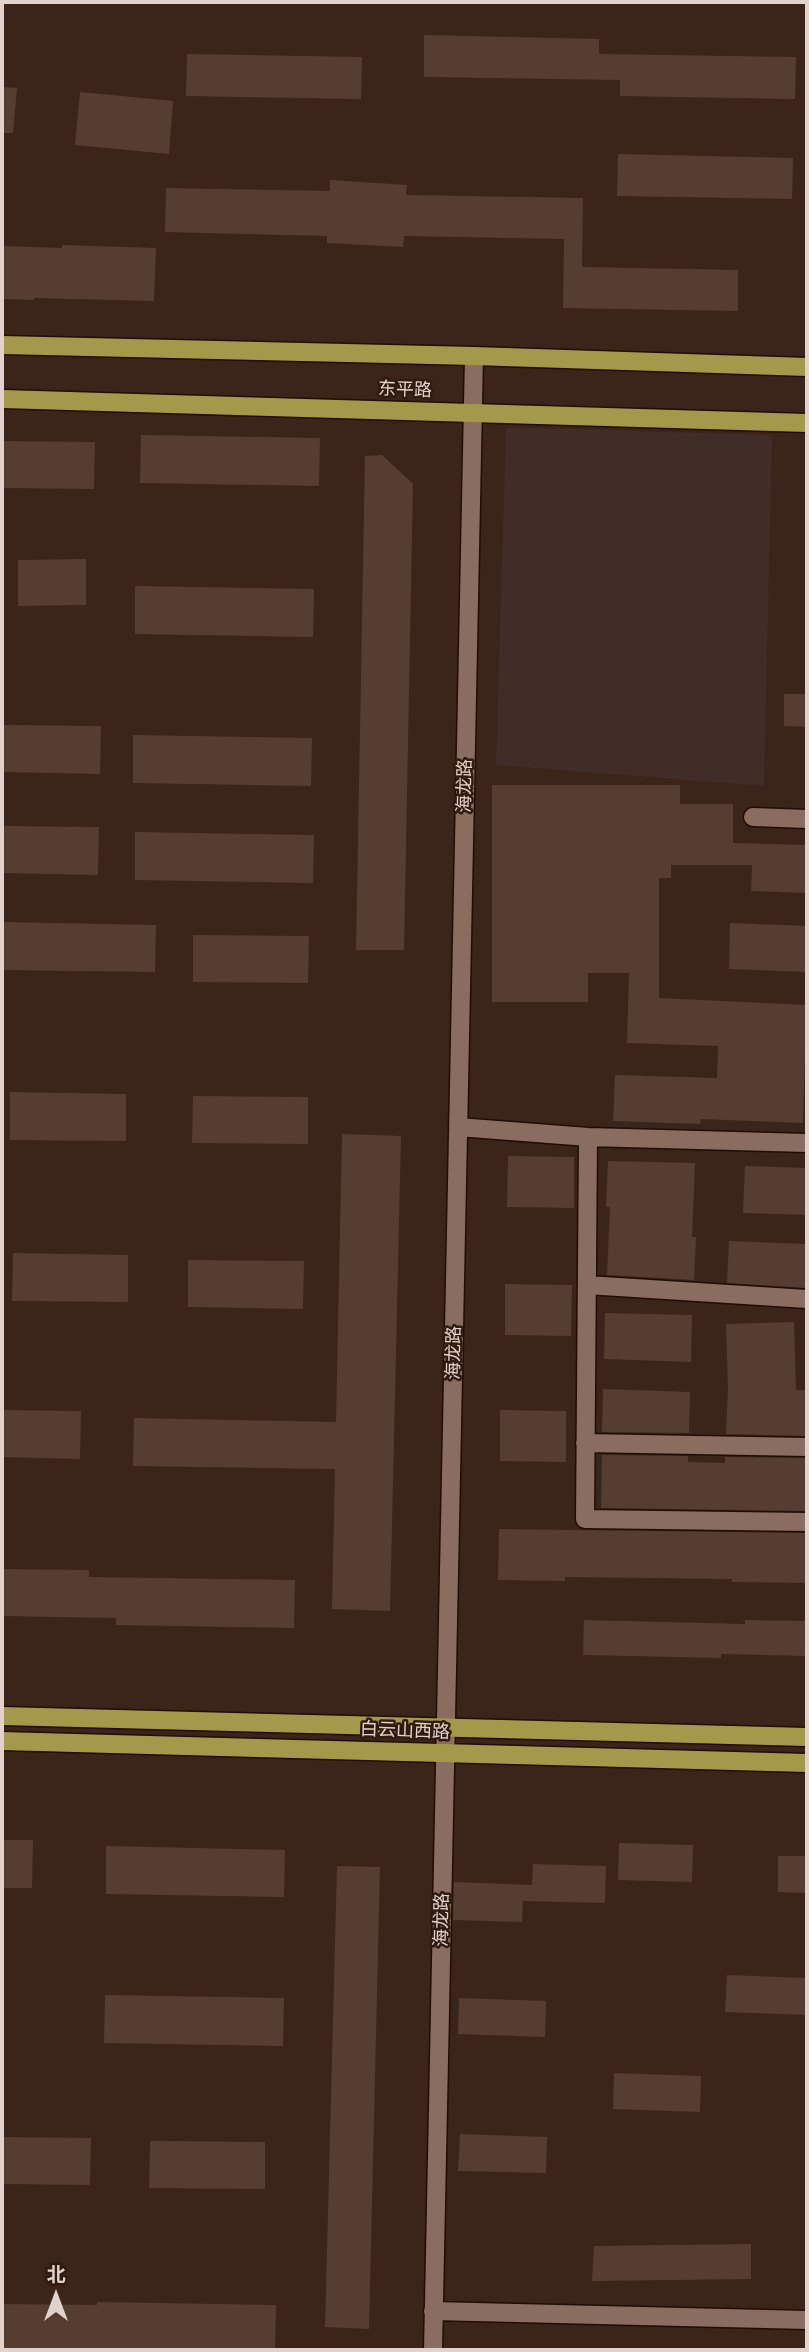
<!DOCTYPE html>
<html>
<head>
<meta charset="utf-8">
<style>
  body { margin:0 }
  #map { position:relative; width:809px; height:2352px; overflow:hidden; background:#3b2419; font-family:"Work Sans","Noto Sans SC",sans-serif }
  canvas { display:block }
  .frame { position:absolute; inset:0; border:4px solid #e2d2cb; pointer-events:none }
  .north { position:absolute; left:21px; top:2261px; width:70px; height:70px; -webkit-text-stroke:5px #311b10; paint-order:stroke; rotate:0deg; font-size:19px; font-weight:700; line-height:28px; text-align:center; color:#e2d2cb }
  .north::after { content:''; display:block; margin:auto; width:24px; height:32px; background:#e2d2cb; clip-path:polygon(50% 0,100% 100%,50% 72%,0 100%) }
</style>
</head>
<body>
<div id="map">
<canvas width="809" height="2352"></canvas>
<div class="frame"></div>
<div class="north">北</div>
</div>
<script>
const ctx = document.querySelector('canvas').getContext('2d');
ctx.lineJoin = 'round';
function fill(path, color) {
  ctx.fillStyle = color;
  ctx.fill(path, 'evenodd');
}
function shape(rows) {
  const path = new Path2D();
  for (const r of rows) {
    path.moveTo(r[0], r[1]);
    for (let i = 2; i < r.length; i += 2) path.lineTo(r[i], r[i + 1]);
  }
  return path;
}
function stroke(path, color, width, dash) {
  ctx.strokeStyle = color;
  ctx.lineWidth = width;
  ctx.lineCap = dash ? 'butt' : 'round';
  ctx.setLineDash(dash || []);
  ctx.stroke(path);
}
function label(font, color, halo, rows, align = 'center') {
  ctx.font = font + ' "Work Sans","Noto Sans SC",sans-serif';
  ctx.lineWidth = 5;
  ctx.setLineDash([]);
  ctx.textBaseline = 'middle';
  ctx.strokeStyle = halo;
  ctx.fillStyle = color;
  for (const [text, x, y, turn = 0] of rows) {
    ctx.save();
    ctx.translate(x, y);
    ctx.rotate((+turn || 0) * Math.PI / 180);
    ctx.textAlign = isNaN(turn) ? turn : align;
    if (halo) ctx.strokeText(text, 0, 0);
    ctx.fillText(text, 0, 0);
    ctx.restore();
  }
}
fill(shape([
  [506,427,772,435,764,786,496,765]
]), '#402d28');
fill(shape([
  [424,35,599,39,599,54,796,57,795,99,620,96,620,80,424,77],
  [187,54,362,57,361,99,186,96],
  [2,87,17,88,13,133,2,133],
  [80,92,173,101,169,154,75,145],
  [618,154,793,158,792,199,617,196],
  [330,180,407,185,406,195,583,198,582,267,738,270,738,311,563,308,564,239,404,236,403,247,327,243,327,236,165,232,166,188,330,191],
  [62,245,156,248,154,301,34,298,34,300,2,299,2,246,62,248],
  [141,435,320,438,319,486,140,483],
  [2,441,95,442,94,489,2,488],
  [382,455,413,484,404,950,356,950,365,456],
  [86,559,86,605,18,606,18,560],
  [135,586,314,589,313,637,135,634],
  [784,694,807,694,807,727,784,726],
  [2,725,101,726,100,774,2,772],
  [133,735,312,738,311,786,133,783],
  [492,785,680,785,680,804,733,804,733,843,807,845,807,893,751,891,752,865,671,865,671,878,659,878,659,998,807,1005,807,1052,805,1052,803,1123,701,1119,700,1124,613,1121,615,1075,717,1078,718,1046,627,1043,629,973,588,973,588,1002,492,1002],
  [2,826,99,827,98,875,2,873],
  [135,832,314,835,313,883,135,880],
  [2,922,156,925,155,972,2,970],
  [730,923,807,926,807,972,729,969],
  [193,935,309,936,308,983,193,982],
  [10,1092,126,1094,126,1141,10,1140],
  [193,1096,308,1097,308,1144,192,1143],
  [342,1134,401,1136,390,1611,332,1609,335,1469,133,1466,134,1418,336,1422],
  [508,1156,574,1157,574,1208,507,1207],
  [608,1161,695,1163,692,1237,696,1237,694,1280,607,1275,610,1207,606,1207],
  [745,1166,807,1168,807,1215,743,1213],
  [729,1241,807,1244,807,1288,727,1283],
  [13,1253,128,1255,128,1302,12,1301],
  [188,1260,304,1261,303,1309,188,1307],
  [505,1284,572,1285,571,1336,505,1335],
  [605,1313,692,1315,691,1362,604,1359],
  [794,1322,796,1390,807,1390,807,1436,726,1434,728,1389,726,1324],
  [603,1389,690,1392,689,1433,602,1432],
  [2,1410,81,1411,80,1459,2,1457],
  [500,1410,566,1411,566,1462,500,1461],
  [602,1455,688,1456,688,1462,725,1463,725,1457,807,1458,807,1511,601,1508],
  [499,1529,807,1533,807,1583,732,1582,732,1579,565,1577,565,1581,498,1580],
  [2,1569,89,1570,89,1577,295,1580,294,1628,116,1625,116,1618,2,1616],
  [584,1620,745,1624,745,1620,807,1621,807,1656,721,1654,721,1658,583,1655],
  [2,1840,33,1840,32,1888,2,1888],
  [619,1843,693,1845,692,1882,618,1880],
  [106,1846,285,1850,284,1897,106,1894],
  [778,1856,807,1856,807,1893,778,1892],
  [533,1864,606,1866,605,1903,523,1901,522,1922,453,1920,454,1882,532,1885],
  [337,1866,380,1867,369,2329,325,2327],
  [727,1975,807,1978,807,2015,725,2012],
  [105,1995,284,1998,283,2046,104,2043],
  [459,1998,546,2001,545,2037,458,2034],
  [614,2073,701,2076,700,2112,613,2109],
  [460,2134,547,2137,546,2173,458,2171],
  [2,2137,91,2138,90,2185,2,2184],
  [150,2141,265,2142,265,2189,149,2188],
  [751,2244,751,2279,592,2281,594,2246],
  [97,2302,276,2305,275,2350,2,2350,2,2304,97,2305]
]), '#563d32');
const minor = shape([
  [753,817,807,819],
  [458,1127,588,1137,807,1143],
  [588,1137,585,1519,807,1522],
  [587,1285,807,1299],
  [585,1443,807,1447],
  [433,2311,807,2320],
  [433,2350,474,356]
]);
const major = shape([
  [2,345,474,356,807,367],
  [2,399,807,423],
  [2,1716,807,1737],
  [2,1741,807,1763]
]);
stroke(minor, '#210d04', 21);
stroke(major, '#210d04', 21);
stroke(minor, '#886d60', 18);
stroke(major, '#a4994a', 18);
label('18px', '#e2d2cb', '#311b10', [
  ["东平路",405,390,2],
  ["海龙路",465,786,-89],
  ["海龙路",454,1353,-89],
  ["白云山西路",405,1731,2],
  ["海龙路",442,1920,-89]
]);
</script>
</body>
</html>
